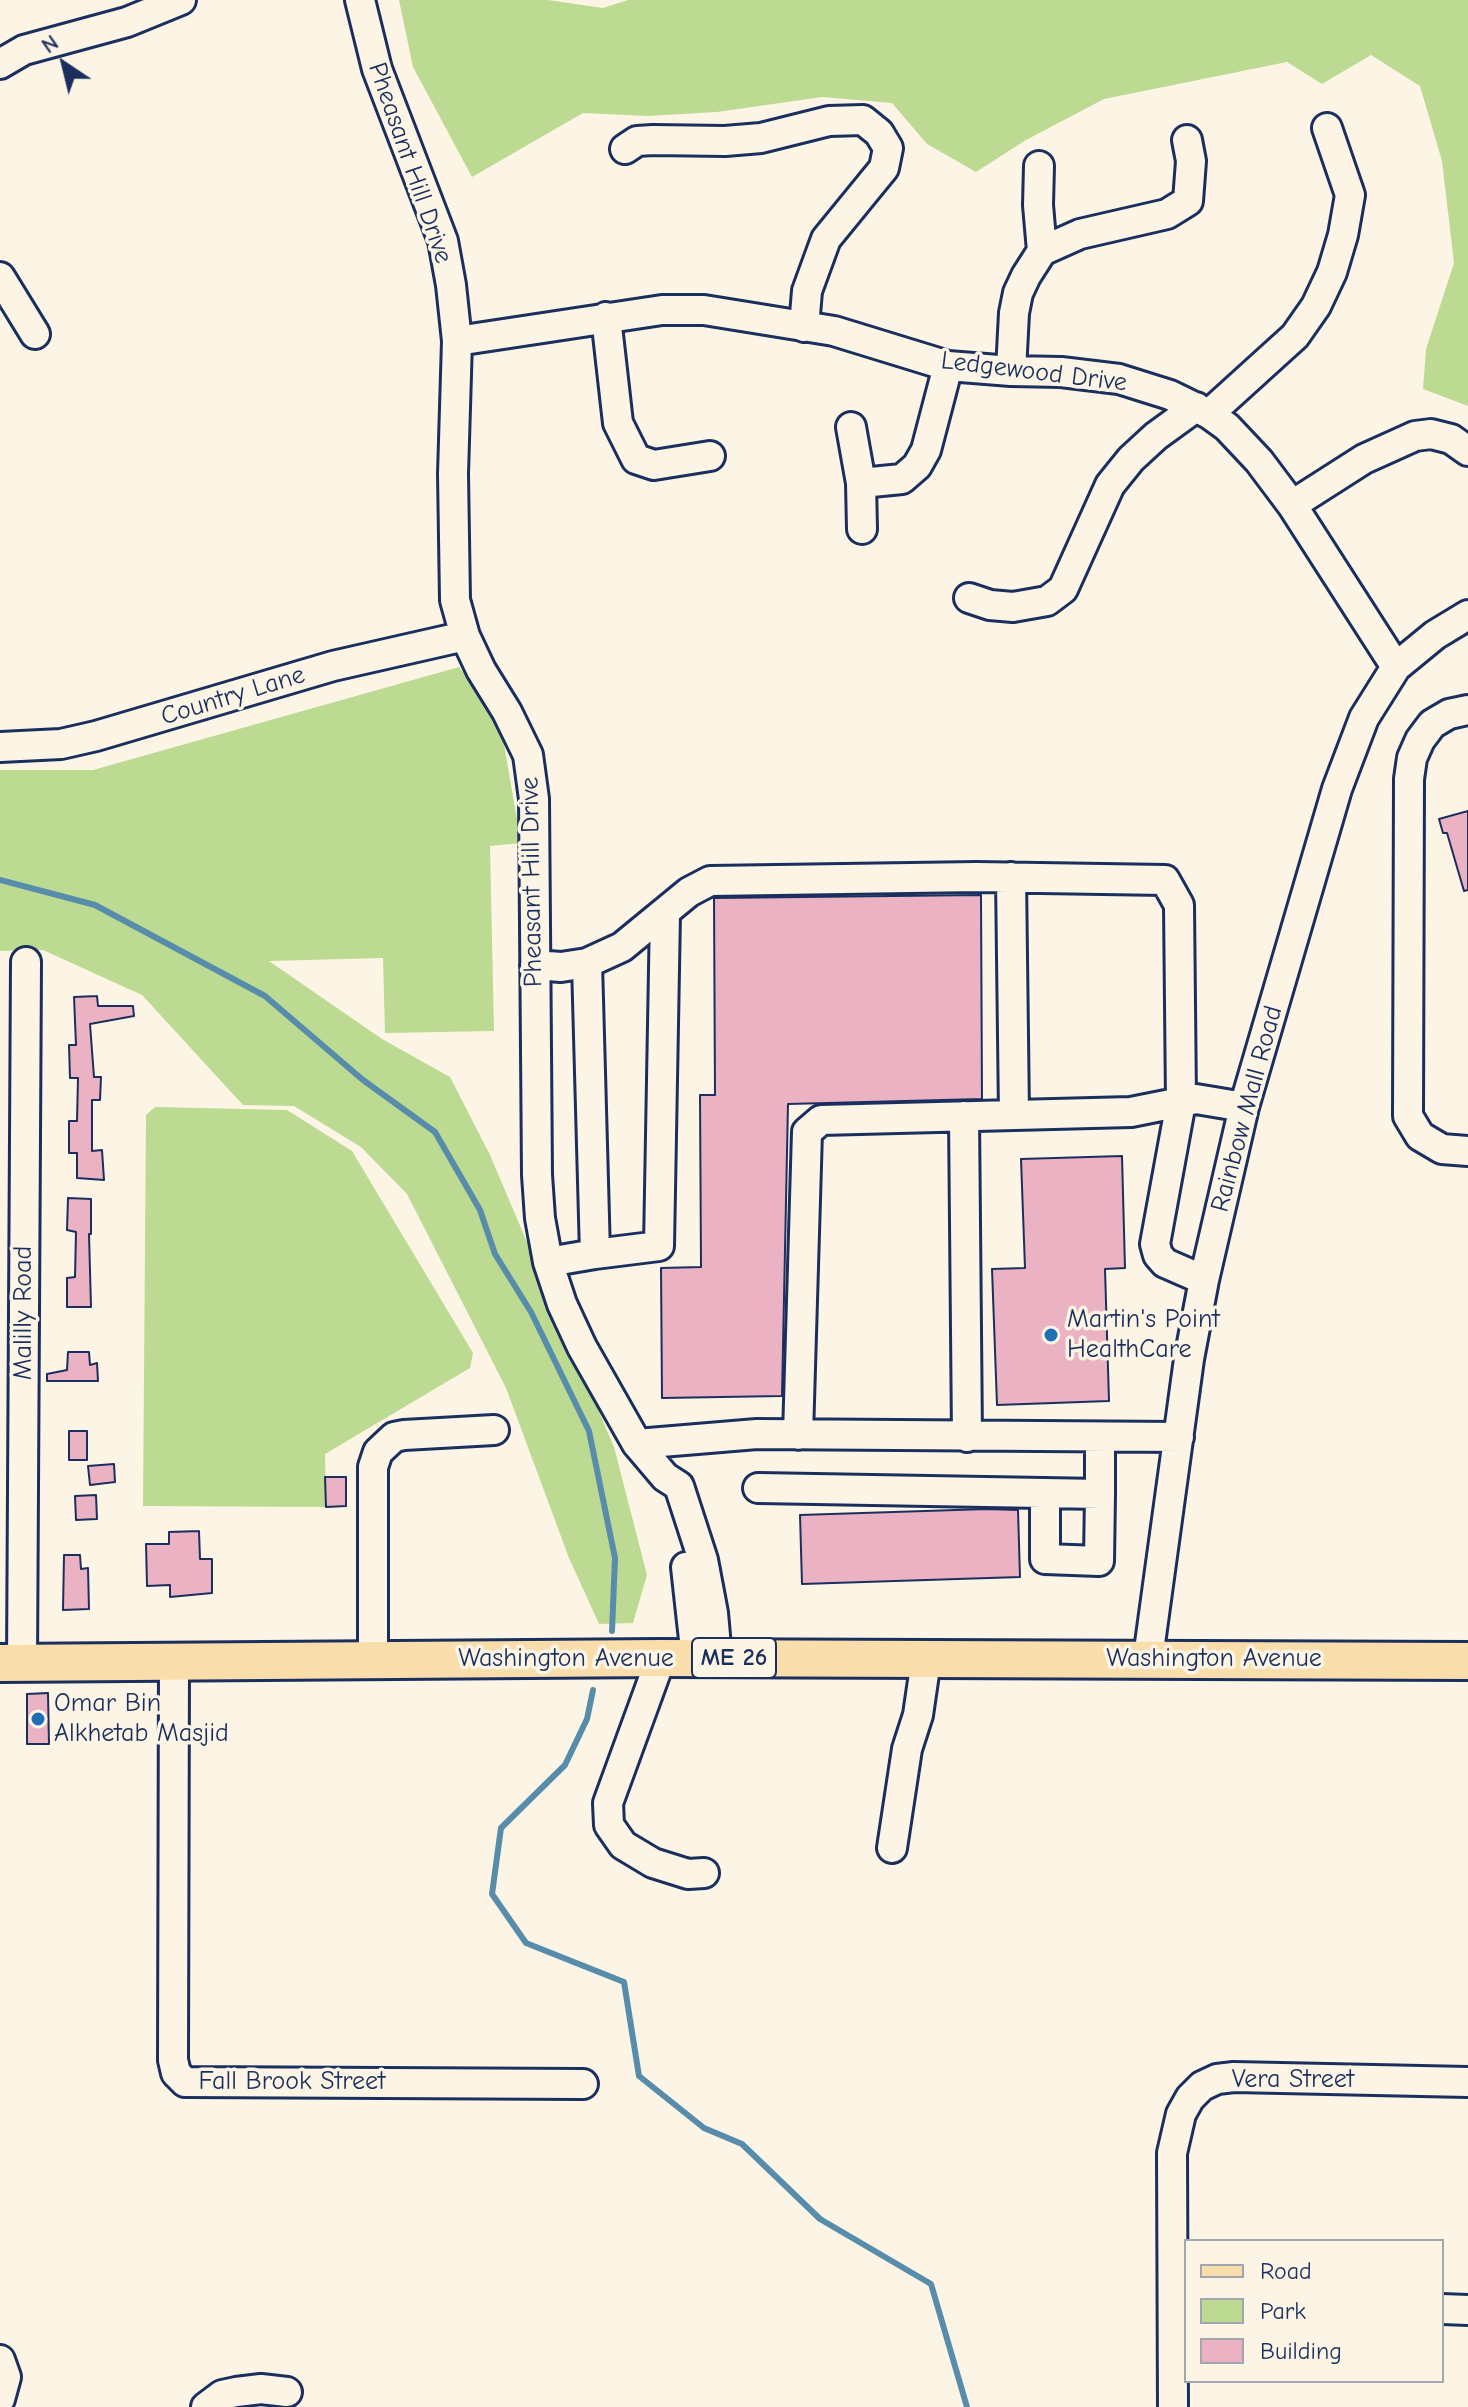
<!DOCTYPE html>
<html>
<head>
<meta charset="utf-8">
<style>
  body { margin:0 }
  #map { position:relative; width:1468px; height:2407px; overflow:hidden; background:#fcf5e5; font-family:"Comic Neue",sans-serif }
  canvas { display:block }
  .legend { position:absolute; left:1184px; top:2239px; width:260px; height:144px; box-sizing:border-box; background:#fcf5e5; border:2px solid #a2a6af; margin:0; padding:10px 14px; list-style:none; font-size:24px; color:#1b2f5e }
  .legend li { display:flex; align-items:center; gap:16px; height:40px }
  .legend b { width:40px; border:2px solid #a2a6af }
  .north { position:absolute; left:24px; top:24px; width:80px; height:80px; -webkit-text-stroke:6px #fcf5e5; paint-order:stroke; rotate:325deg; font-size:22px; font-weight:700; line-height:32px; text-align:center; color:#1b2f5e }
  .north::after { content:''; display:block; margin:auto; width:28px; height:36px; background:#1b2f5e; clip-path:polygon(50% 0,100% 100%,50% 72%,0 100%) }
</style>
</head>
<body>
<div id="map">
<canvas width="1468" height="2407"></canvas>
<ul class="legend">
<li><b style="height:10px;background:#f9ddab"></b>Road</li>
<li><b style="height:22px;background:#bdda92"></b>Park</li>
<li><b style="height:22px;background:#ebb2c4"></b>Building</li>
</ul>
<div class="north">N</div>
</div>
<script>
const ctx = document.querySelector('canvas').getContext('2d');
ctx.lineJoin = 'round';
function fill(path, color) {
  ctx.fillStyle = color;
  ctx.fill(path, 'evenodd');
}
function shape(rows) {
  const path = new Path2D();
  for (const r of rows) {
    path.moveTo(r[0], r[1]);
    for (let i = 2; i < r.length; i += 2) path.lineTo(r[i], r[i + 1]);
  }
  return path;
}
function stroke(path, color, width, dash) {
  ctx.strokeStyle = color;
  ctx.lineWidth = width;
  ctx.lineCap = dash ? 'butt' : 'round';
  ctx.setLineDash(dash || []);
  ctx.stroke(path);
}
function label(font, color, halo, rows, align = 'center') {
  ctx.font = font + ' "Comic Neue",sans-serif';
  ctx.lineWidth = 7;
  ctx.setLineDash([]);
  ctx.textBaseline = 'middle';
  ctx.strokeStyle = halo;
  ctx.fillStyle = color;
  for (const [text, x, y, turn = 0] of rows) {
    ctx.save();
    ctx.translate(x, y);
    ctx.rotate((+turn || 0) * Math.PI / 180);
    ctx.textAlign = isNaN(turn) ? turn : align;
    if (halo) ctx.strokeText(text, 0, 0);
    ctx.fillText(text, 0, 0);
    ctx.restore();
  }
}
fill(shape([
  [399,0,548,0,603,8,628,0,1468,0,1468,406,1423,389,1426,349,1454,263,1442,161,1420,86,1371,55,1322,84,1287,62,1104,99,1026,140,976,172,927,144,892,103,822,97,717,112,648,116,583,113,472,177,413,67],
  [459,667,500,721,521,843,490,846,494,1031,385,1033,383,958,269,961,382,1039,450,1077,490,1155,614,1447,647,1575,633,1623,599,1624,569,1558,506,1388,407,1194,361,1147,294,1106,243,1105,142,995,43,950,0,951,0,770,93,770],
  [155,1107,287,1110,352,1151,473,1353,470,1368,325,1454,326,1507,143,1506,146,1115]
]), '#bdda92');
stroke(shape([
  [0,880,95,905,265,996,363,1080,435,1132,480,1210,495,1254,531,1312,589,1431,615,1558,612,1631],
  [593,1690,587,1719,565,1765,501,1828,492,1894,526,1943,624,1982,639,2076,704,2128,742,2144,820,2219,931,2284,967,2407]
]), '#578cab', 6);
const building = shape([
  [1468,811,1468,890,1464,891,1447,833,1443,833,1439,819,1468,811],
  [981,895,982,1099,788,1104,782,1396,662,1398,661,1268,701,1267,700,1095,715,1095,714,898,981,895],
  [97,996,98,1006,133,1006,134,1016,90,1024,94,1077,101,1077,100,1100,92,1100,92,1151,102,1150,104,1180,77,1178,77,1153,69,1153,69,1121,77,1121,78,1078,70,1078,69,1045,76,1045,74,997,97,996],
  [1122,1156,1125,1268,1105,1269,1109,1401,997,1405,992,1269,1025,1268,1021,1159,1122,1156],
  [68,1198,91,1199,91,1234,89,1234,91,1307,67,1307,67,1278,75,1277,76,1232,67,1230,68,1198],
  [68,1352,89,1352,90,1365,97,1363,98,1381,47,1381,47,1374,67,1370,68,1352],
  [69,1431,87,1431,87,1460,69,1460,69,1431],
  [114,1464,115,1482,90,1485,88,1466,114,1464],
  [325,1477,346,1477,346,1506,326,1507,325,1477],
  [96,1495,97,1519,76,1520,75,1496,96,1495],
  [987,1509,1018,1510,1020,1577,802,1584,800,1515,987,1509],
  [199,1531,200,1559,212,1559,212,1593,170,1597,170,1585,147,1586,146,1544,169,1544,169,1532,199,1531],
  [64,1555,80,1555,81,1569,88,1568,89,1609,63,1610,64,1555],
  [48,1693,49,1744,27,1744,27,1694,48,1693]
]);
fill(building, '#ebb2c4');
stroke(building, '#1b2f5e', 2);
const minor = shape([
  [360,0,377,69,443,241,451,285,457,341,453,474,455,600,465,636,481,670,507,712,528,755,534,799,537,1175,540,1218,548,1262,562,1304,582,1347,637,1444,665,1477,679,1486,703,1560,713,1613,717,1658],
  [0,64,24,50,127,22,181,0],
  [625,149,637,141,653,140,725,141,761,138,829,121,863,120,879,133,888,148,884,168,826,239,807,291,804,327],
  [1039,166,1038,205,1042,251],
  [0,277,35,334],
  [606,317,618,423,636,459,654,465,710,456],
  [457,341,662,310,704,310,834,331,948,366,1011,371,1061,372,1119,379,1170,395,1209,414,1227,427,1259,461,1292,505,1396,667],
  [1011,371,1014,313,1018,293,1026,276,1042,251,1080,234,1167,214,1188,201,1191,161,1187,140],
  [1209,414,1295,336,1316,306,1332,272,1343,235,1350,195,1327,128],
  [851,427,861,483,862,529],
  [861,483,902,479,917,466,926,450,948,366],
  [1292,505,1364,459,1415,436,1431,434,1451,439,1468,451],
  [969,598,990,605,1013,607,1047,601,1063,589,1110,485,1131,459,1156,436,1196,407],
  [1468,710,1449,714,1432,724,1420,740,1412,758,1409,779,1408,1116,1420,1136,1442,1149,1468,1151],
  [0,747,61,744,96,736,333,666,465,636],
  [1011,877,1014,1115],
  [535,965,561,967,587,963,622,947,689,892,710,881,977,877,1165,880,1179,905,1181,1102,1155,1244,1158,1255,1165,1263,1204,1280],
  [964,1116,967,1437],
  [595,1254,659,1246,665,914],
  [548,1262,595,1254,587,963],
  [798,1435,807,1132,821,1120,1131,1112,1196,1099,1244,1107],
  [637,1444,757,1434,1179,1437],
  [758,1488,1100,1494,1100,1437],
  [1045,1493,1045,1559,1099,1561,1100,1494],
  [686,1567,696,1658],
  [661,1658,608,1803,609,1825,623,1845,653,1863,688,1874,704,1873],
  [1148,1658,1189,1359,1204,1280,1244,1107,1337,789,1364,718,1396,667,1435,635,1468,615],
  [373,1660,373,1467,378,1452,394,1437,404,1435,494,1430],
  [174,1662,173,2060,176,2073,185,2082,583,2084],
  [22,1663,26,962],
  [892,1848,907,1749,918,1715,926,1660],
  [1442,2309,1468,2310],
  [0,2360,6,2377,0,2399],
  [206,2407,222,2395,236,2392,261,2389,287,2392],
  [1173,2407,1172,2153,1181,2114,1190,2098,1202,2086,1217,2079,1234,2077,1468,2082]
]);
const major = shape([
  [0,1663,661,1658,1468,1661]
]);
stroke(minor, '#1b2f5e', 34);
stroke(major, '#1b2f5e', 42);
stroke(minor, '#fcf5e5', 28);
stroke(major, '#f9ddab', 36);
for (const [x, y, r, color] of [
  [1051,1335,8,"#1f6fb2"],
  [38,1719,8,"#1f6fb2"]
]) {
  const dot = new Path2D();
  dot.arc(x, y, r, 0, 2 * Math.PI);
  ctx.fillStyle = color;
  ctx.fill(dot);
  stroke(dot, '#fcf5e5', 3);
}
for (const [x, y, w] of [
  [734,1658,84]
]) {
  const box = new Path2D();
  box.roundRect(x - w / 2, y - 20, w, 40, 6);
  ctx.fillStyle = '#fcf5e5';
  ctx.fill(box);
  stroke(box, '#1b2f5e', 2);
}
label('bold 24px', '#1b2f5e', null, [
  ["ME 26",734,1658]
]);
label('26px', '#1b2f5e', '#fcf5e5', [
  ["Pheasant Hill Drive",410,163,71],
  ["Ledgewood Drive",1034,372,7],
  ["Country Lane",233,696,-17],
  ["Pheasant Hill Drive",532,882,-91],
  ["Rainbow Mall Road",1247,1109,-75],
  ["Malilly Road",24,1313,-90],
  ["Washington Avenue",566,1659],
  ["Washington Avenue",1214,1659],
  ["Vera Street",1293,2080],
  ["Fall Brook Street",292,2082]
]);
label('26px', '#1b2f5e', '#fcf5e5', [
  ["Martin's Point",1067,1320],
  ["HealthCare",1067,1350],
  ["Omar Bin",54,1704],
  ["Alkhetab Masjid",54,1734]
], 'left');
</script>
</body>
</html>
